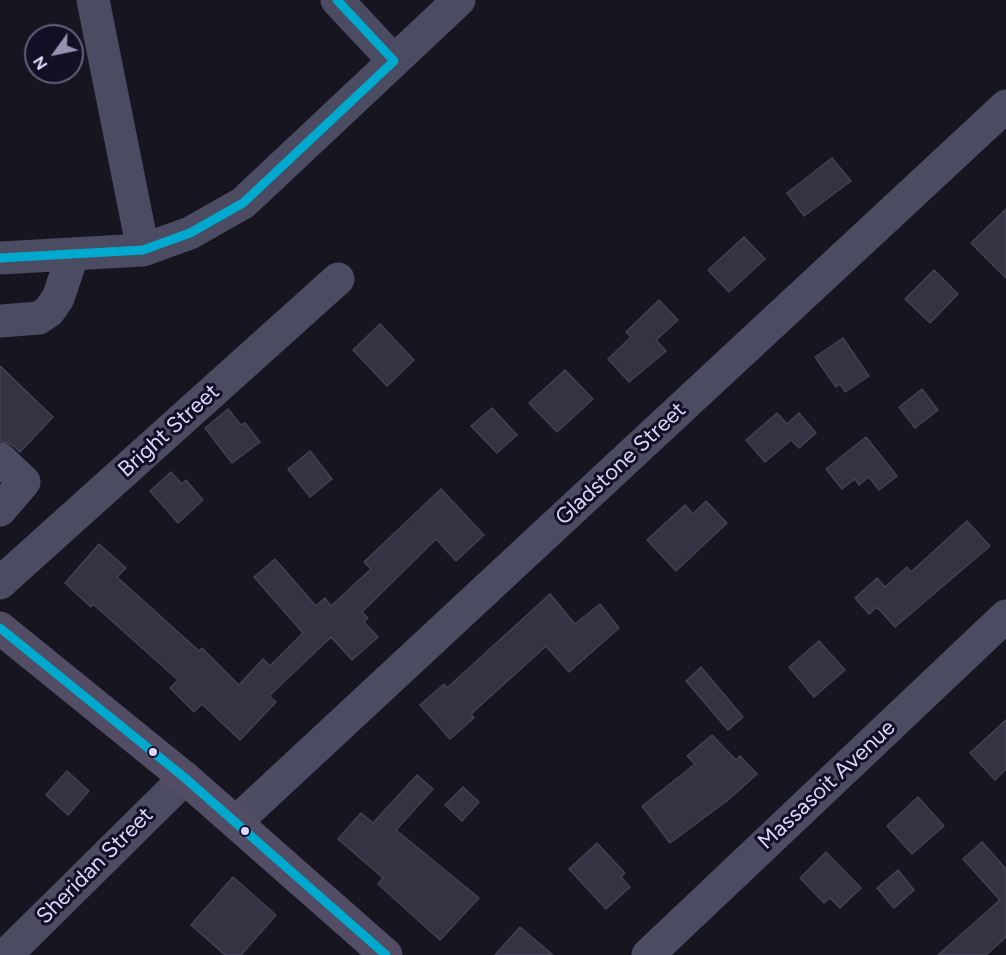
<!DOCTYPE html>
<html>
<head>
<meta charset="utf-8">
<style>
  body { margin:0 }
  #map { position:relative; width:1006px; height:955px; overflow:hidden; background:#161520; font-family:Figtree,sans-serif }
  canvas { display:block }
  .north { position:absolute; left:24px; top:24px; width:60px; height:60px; box-sizing:border-box; background:#131025; border:2px solid #63607b; border-radius:50%; rotate:237deg; font-size:16px; font-weight:700; line-height:24px; text-align:center; color:#dad7fd }
  .north::after { content:''; display:block; margin:auto; width:21px; height:27px; background:#9593b0; clip-path:polygon(50% 0,100% 100%,50% 72%,0 100%) }
</style>
</head>
<body>
<div id="map">
<canvas width="1006" height="955"></canvas>
<div class="north">N</div>
</div>
<script>
const ctx = document.querySelector('canvas').getContext('2d');
ctx.lineJoin = 'round';
function fill(path, color) {
  ctx.fillStyle = color;
  ctx.fill(path, 'evenodd');
}
function shape(rows) {
  const path = new Path2D();
  for (const r of rows) {
    path.moveTo(r[0], r[1]);
    for (let i = 2; i < r.length; i += 2) path.lineTo(r[i], r[i + 1]);
  }
  return path;
}
function stroke(path, color, width, dash) {
  ctx.strokeStyle = color;
  ctx.lineWidth = width;
  ctx.lineCap = dash ? 'butt' : 'round';
  ctx.setLineDash(dash || []);
  ctx.stroke(path);
}
function label(font, color, halo, rows, align = 'center') {
  ctx.font = font + ' Figtree,sans-serif';
  ctx.lineWidth = 6;
  ctx.setLineDash([]);
  ctx.textBaseline = 'middle';
  ctx.strokeStyle = halo;
  ctx.fillStyle = color;
  for (const [text, x, y, turn = 0] of rows) {
    ctx.save();
    ctx.translate(x, y);
    ctx.rotate((+turn || 0) * Math.PI / 180);
    ctx.textAlign = isNaN(turn) ? turn : align;
    if (halo) ctx.strokeText(text, 0, 0);
    ctx.fillText(text, 0, 0);
    ctx.restore();
  }
}
const building = shape([
  [832,158,851,181,804,216,787,193,832,158],
  [1006,209,1006,278,971,243,1006,209],
  [744,237,765,259,729,292,708,270,744,237],
  [934,270,958,294,930,323,905,299,934,270],
  [659,300,678,320,656,340,666,351,629,382,608,359,631,337,626,332,659,300],
  [380,324,414,360,387,386,353,350,380,324],
  [843,338,869,376,845,392,840,384,836,387,815,357,843,338],
  [0,366,53,417,20,452,12,445,0,441,0,366],
  [565,370,593,399,557,432,529,403,565,370],
  [922,389,938,410,915,428,899,407,922,389],
  [492,408,517,435,497,453,471,426,492,408],
  [228,409,241,425,245,423,260,442,232,463,205,428,228,409],
  [777,413,787,424,799,413,816,433,799,448,791,440,765,462,746,440,777,413],
  [866,437,897,476,879,490,869,477,859,485,855,479,842,489,826,469,866,437],
  [310,451,332,479,310,497,288,469,310,451],
  [171,472,182,484,186,480,203,500,178,523,150,491,171,472],
  [441,489,484,535,456,561,436,539,362,612,368,618,364,622,378,637,352,660,331,637,269,696,276,702,240,740,202,704,194,712,170,688,178,680,93,604,91,607,65,583,99,544,126,568,117,577,199,651,202,648,239,685,263,659,270,666,303,633,254,577,275,559,316,606,325,598,331,606,371,569,364,562,441,489],
  [706,501,727,523,676,571,647,540,685,505,693,514,706,501],
  [967,521,990,546,895,627,877,607,869,614,855,598,877,578,885,587,907,567,911,572,967,521],
  [550,594,575,624,600,604,619,628,569,672,546,646,471,714,474,718,450,739,420,705,444,684,447,688,550,594],
  [819,641,845,670,814,697,789,667,819,641],
  [701,667,743,717,728,730,686,681,701,667],
  [1006,720,1006,769,995,780,970,753,1006,720],
  [712,735,736,760,740,756,757,774,728,800,670,843,642,806,695,764,687,756,712,735],
  [67,771,89,791,68,815,46,795,67,771],
  [417,775,433,789,396,830,479,898,440,940,378,884,383,878,338,839,361,813,373,823,417,775],
  [463,787,479,802,462,821,445,805,463,787],
  [918,797,944,826,912,854,887,826,918,797],
  [982,842,1006,869,1006,937,986,955,938,955,1000,900,963,859,982,842],
  [597,843,625,873,621,877,630,887,606,909,569,869,597,843],
  [826,852,861,888,840,908,830,898,824,903,800,878,826,852],
  [898,870,914,890,894,908,877,888,898,870],
  [233,877,276,915,241,955,225,955,191,925,233,877],
  [520,927,553,955,495,955,520,927]
]);
fill(building, '#343342');
stroke(building, '#434054', 1.5);
stroke(shape([
  [93,0,143,250],
  [337,0,394,61],
  [0,258,143,250,190,233,243,203,459,0],
  [0,321,39,318,49,311,58,298,73,254],
  [0,459,24,482,0,510],
  [0,583,338,279],
  [236,822,1006,106],
  [6,955,185,778],
  [648,955,1006,616]
]), '#4b4b61', 33);
stroke(shape([
  [0,628,185,778,386,955]
]), '#534c65', 33);
stroke(shape([
  [0,258,143,250,190,233,243,203,394,61,337,0],
  [0,628,185,778,386,955]
]), '#00a9ce', 9);
for (const [x, y, r, color] of [
  [153,752,5,"#dad7fd"],
  [245,831,5,"#dad7fd"]
]) {
  const dot = new Path2D();
  dot.arc(x, y, r, 0, 2 * Math.PI);
  ctx.fillStyle = color;
  ctx.fill(dot);
  stroke(dot, '#131025', 2);
}
label('22px', '#dad7fd', '#131025', [
  ["Bright Street",169,431,-42],
  ["Gladstone Street",621,464,-43],
  ["Massasoit Avenue",827,785,-43],
  ["Sheridan Street",95,866,-45]
]);
</script>
</body>
</html>
